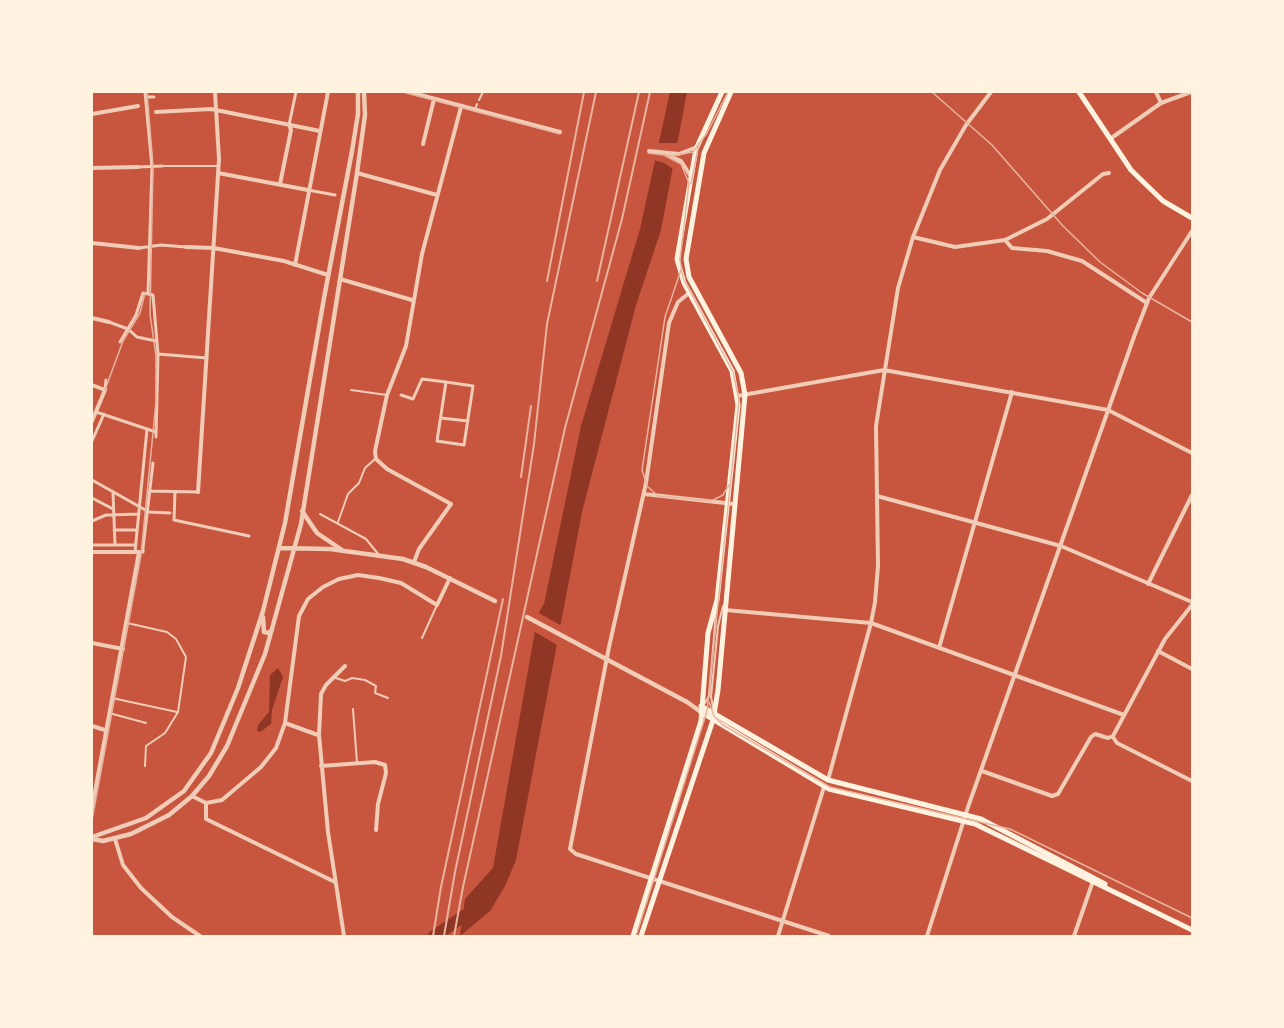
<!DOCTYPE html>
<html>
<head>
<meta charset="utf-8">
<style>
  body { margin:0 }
  #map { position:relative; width:1284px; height:1028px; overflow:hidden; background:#c8553d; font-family:"PT Sans",sans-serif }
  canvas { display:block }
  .frame { position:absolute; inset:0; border:93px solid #fff3e0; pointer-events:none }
</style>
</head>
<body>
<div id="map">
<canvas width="1284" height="1028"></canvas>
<div class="frame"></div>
</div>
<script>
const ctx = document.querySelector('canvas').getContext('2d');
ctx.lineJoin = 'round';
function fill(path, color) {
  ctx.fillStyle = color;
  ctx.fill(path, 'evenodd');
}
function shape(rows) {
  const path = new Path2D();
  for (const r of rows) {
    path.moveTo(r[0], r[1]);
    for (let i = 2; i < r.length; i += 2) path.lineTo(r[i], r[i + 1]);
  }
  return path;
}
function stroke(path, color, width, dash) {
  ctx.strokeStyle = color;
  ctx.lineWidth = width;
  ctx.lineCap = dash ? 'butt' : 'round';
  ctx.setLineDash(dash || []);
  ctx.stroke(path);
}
fill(shape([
  [670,92,687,92,661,230,636,305,582,512,516,860,505,886,490,911,460,936,465,899,493,868,538,614,544,604,581,426,640,229],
  [278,668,283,677,272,710,271,724,260,732,257,731,258,725,269,712,270,675]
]), '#8f3625');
fill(shape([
  [654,143,680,143,675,170,664,163,651,159],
  [537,612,562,626,559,646,533,631]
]), '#c8553d');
stroke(shape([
  [434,936,475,909]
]), '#8f3625', 12);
stroke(shape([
  [479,100,483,92],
  [475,110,477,104],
  [162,166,219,166],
  [351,390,387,395],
  [320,514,366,539,379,555],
  [338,522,348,494,359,483,365,468,375,459],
  [127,623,167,632,176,639,186,657,178,712,165,733,146,746,145,766],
  [422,638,437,605],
  [333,677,345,681,352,678,365,680,376,686,375,693,388,698],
  [112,698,177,712],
  [705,703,709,696,716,612],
  [713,707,711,697,718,626,723,606],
  [353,709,357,763],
  [109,713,146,723]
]), '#f1ccb7', 2);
stroke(shape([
  [146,97,154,97],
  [289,125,296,92],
  [138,167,162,166],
  [308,190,335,195],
  [139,248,161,245,186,247],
  [148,294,153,295,158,354,156,437],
  [109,322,128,329,137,337,156,341],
  [120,342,136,315,143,293,148,294,152,167,145,92],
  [158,354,207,358],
  [105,390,106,380],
  [401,395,413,399,422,379,446,382,473,386,464,445,437,441,446,382],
  [96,412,156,432],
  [441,418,468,421],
  [92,441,104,414],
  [92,480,149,512,170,513],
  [150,491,198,492],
  [175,492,174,520,249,536],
  [113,493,115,545],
  [92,498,113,509],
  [92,521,106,515,139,514],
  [114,530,137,530],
  [92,545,136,545],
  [135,552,147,429],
  [139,552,143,552,143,548,153,463]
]), '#f1ccb7', 3);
stroke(shape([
  [409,92,560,132],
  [1156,92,1161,103],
  [156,112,211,109,320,131],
  [92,114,138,106],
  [1110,139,1161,103,1191,92],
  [423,144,434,99],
  [649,151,679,154,697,147],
  [668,155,681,161,690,175],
  [92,168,138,167],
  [218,173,308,190],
  [357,173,437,195],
  [280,184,291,130,289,125],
  [913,237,955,247,1005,240,1047,219,1103,174,1109,173],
  [1005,240,1012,248,1047,251,1082,261,1147,303],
  [92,243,139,248],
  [186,247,214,248,284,261,328,275],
  [295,265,328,92],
  [340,279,412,300],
  [689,293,678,302,669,323,646,483,609,647,570,849,576,854,829,936],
  [92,318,109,322],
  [92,385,105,390,92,421],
  [737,396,884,370,1108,410,1192,453],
  [198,492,219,159,215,92],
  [644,494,734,504],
  [877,496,1061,546,1192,602],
  [92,552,139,552,92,808],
  [414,562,419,549,451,504,387,469,376,459,375,451,387,395,406,346,422,254,461,107],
  [1148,584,1192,495],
  [725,610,871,623,1124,715],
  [92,643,123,649],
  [939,648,1012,392],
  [1158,651,1192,669],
  [285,723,318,735],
  [92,726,105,730],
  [1113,737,1117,743,1192,781],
  [321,766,375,762,385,765,386,773,378,804,376,830],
  [982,771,1052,796,1058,794,1091,737,1095,734,1108,738,1113,736,1165,639,1192,605],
  [828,780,871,623,875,602,878,566,876,426,898,288,913,237,940,170,966,125,991,92],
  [192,796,206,803,222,800,261,767,276,748,285,723,299,616,308,599,323,587,339,579,358,575,379,578,401,583,437,605,450,578],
  [206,803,206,819,335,882],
  [115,839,123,865,141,888,172,917,200,936],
  [344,936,328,832,319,735,321,694,326,685,345,666],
  [778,936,824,787],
  [927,936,968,807,1135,334,1149,298,1192,231],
  [1074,936,1093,881]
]), '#f1ccb7', 4);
stroke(shape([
  [302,511,317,533,342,550],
  [279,548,330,549,403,559,426,567,495,601],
  [263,617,264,632,269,633,272,630],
  [527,617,687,702,701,712],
  [92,837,146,818,184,791,211,753,238,688,263,611,285,523,324,298,352,151,358,114,358,92],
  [92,839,103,841,131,834,169,815,192,796,209,776,227,746,265,654,301,524,357,173,365,115,364,92]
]), '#f1ccb7', 4.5);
stroke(shape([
  [1079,92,1131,170,1163,201,1192,218],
  [701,706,828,780,981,819,1105,884],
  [701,712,829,789,975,824,1192,930],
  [633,936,701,721,708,633,717,600,738,405,732,371,684,283,677,259,696,149,722,92],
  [641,936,713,720,718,690,745,395,741,373,689,277,686,259,704,153,731,92]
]), '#fff3e0', 5);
stroke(shape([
  [403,92,560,134],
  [932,92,992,145,1063,226,1100,262,1142,293,1192,322],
  [648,153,672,156,693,152,707,133,728,92],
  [691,184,699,143],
  [681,270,665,317,642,470,647,486,658,496,711,501,723,495,729,485],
  [105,390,123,341,140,313,145,293],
  [709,702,714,716,723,725,830,787,1010,829,1192,918],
  [92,820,141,555,156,402,156,356,150,314,153,166,147,92],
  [636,936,707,711,739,400,733,372,683,278,680,260,689,183,681,164,664,155]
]), '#e9b49f', 1.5);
stroke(shape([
  [547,281,584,92],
  [597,281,639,92],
  [521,477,531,406],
  [433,936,441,887,503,599],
  [444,936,455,872,501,656,534,444,547,324,596,92],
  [454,936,463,887,565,428,622,219,650,92]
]), '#e9b49f', 2);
</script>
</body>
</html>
